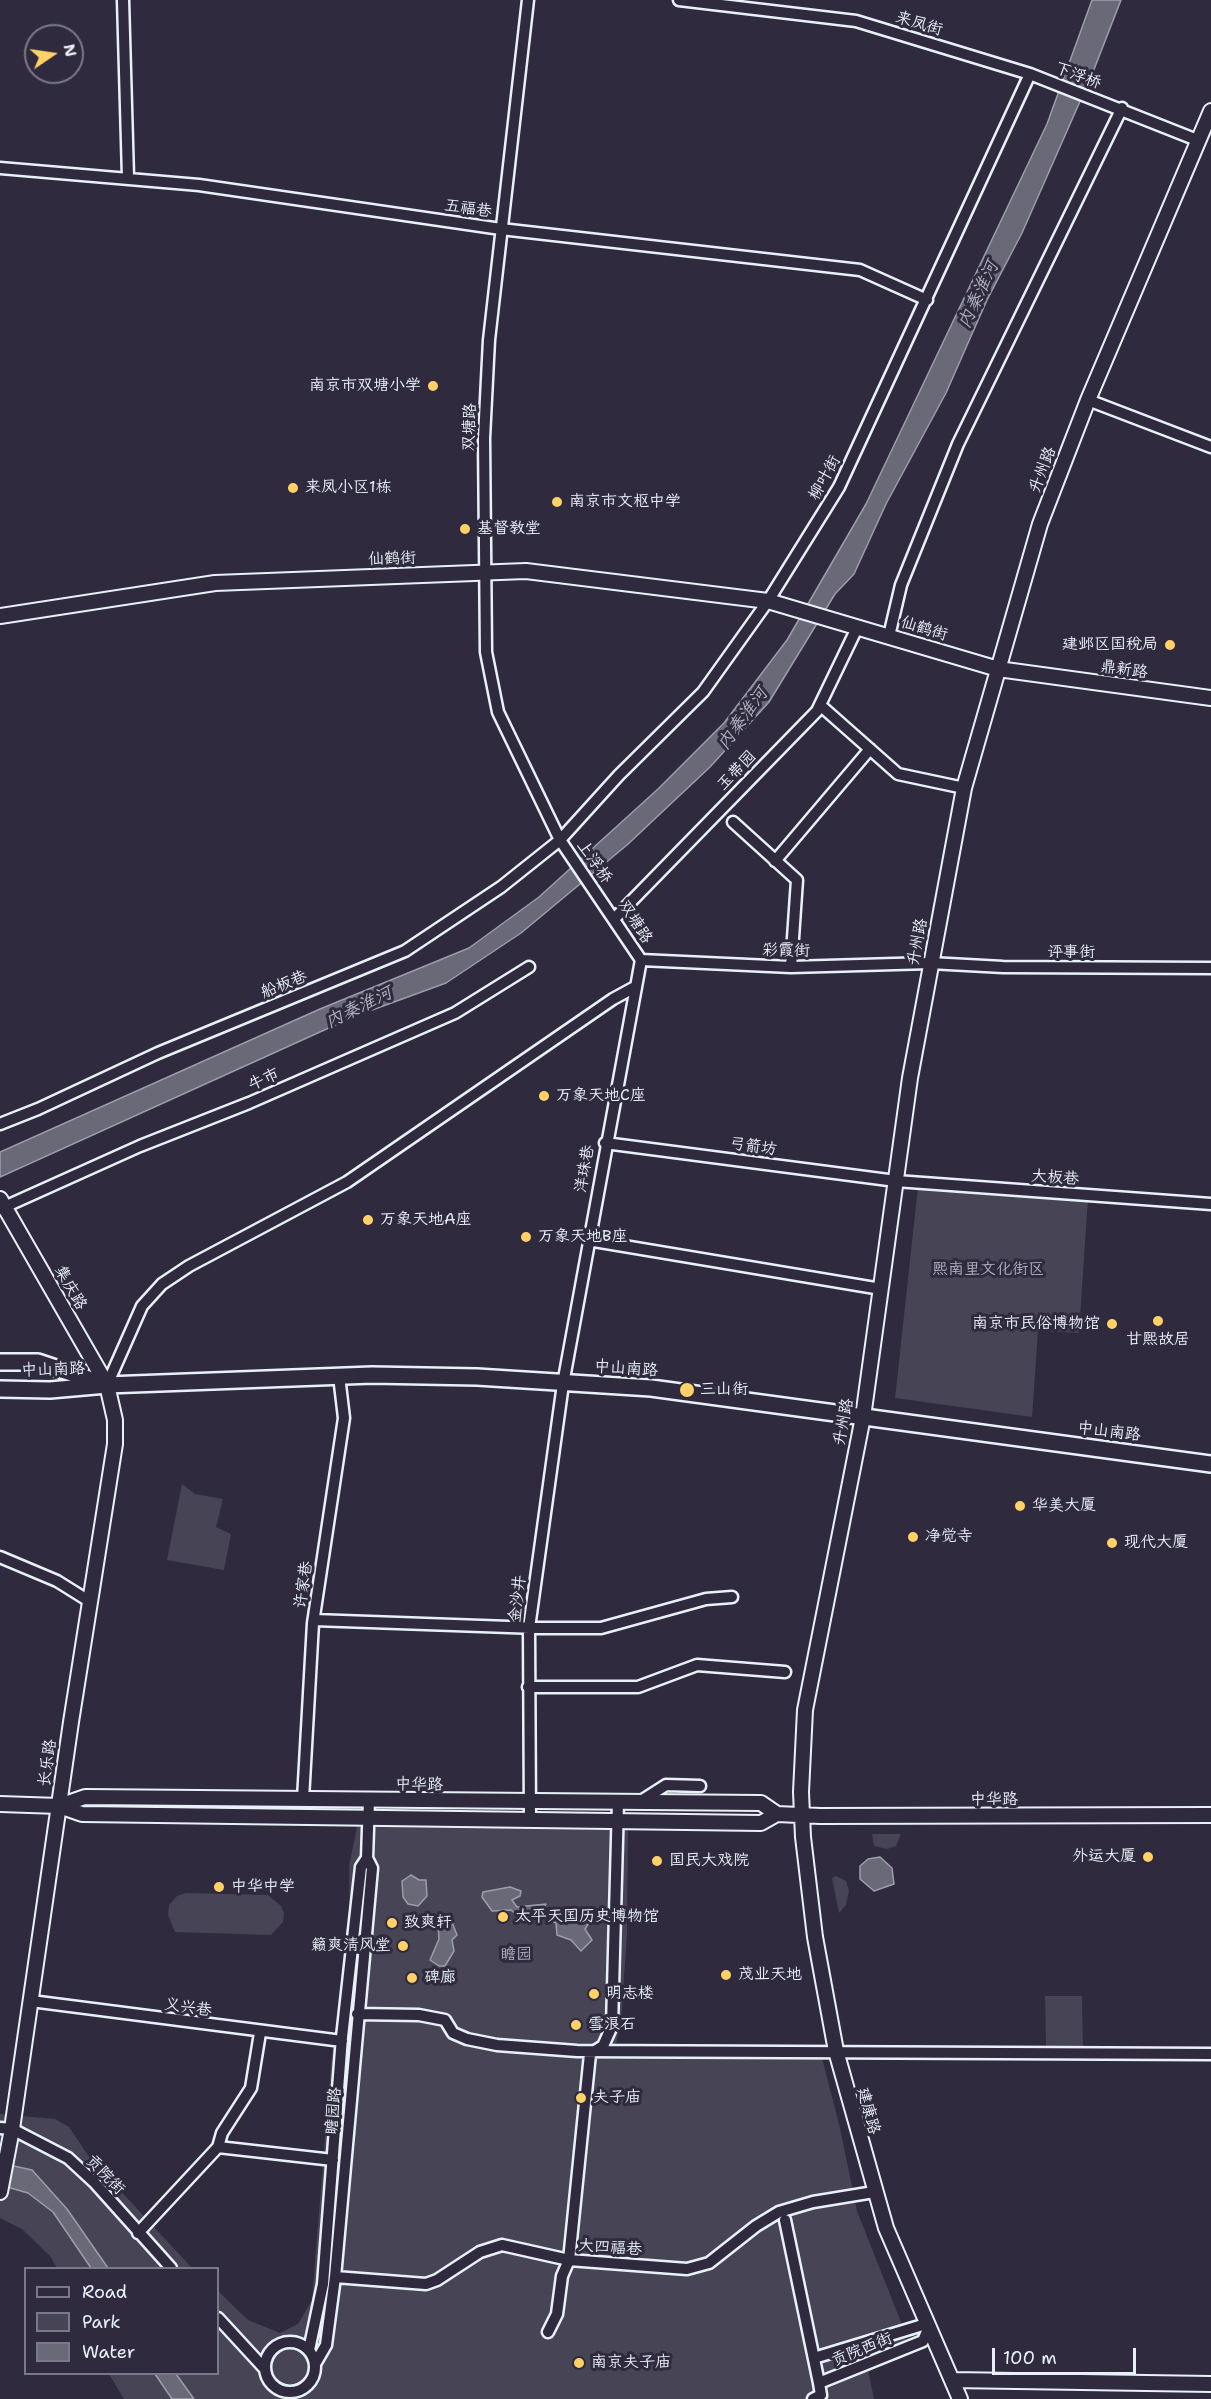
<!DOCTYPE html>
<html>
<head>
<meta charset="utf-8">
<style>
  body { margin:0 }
  #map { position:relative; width:1211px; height:2399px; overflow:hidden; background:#2f2a3d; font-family:"Shantell Sans",sans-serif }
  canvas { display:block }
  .legend { position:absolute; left:24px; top:2267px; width:195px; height:108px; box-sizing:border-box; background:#2f2a3d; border:2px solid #797a88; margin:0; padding:8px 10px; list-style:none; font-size:18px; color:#e8f1f8 }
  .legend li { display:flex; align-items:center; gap:12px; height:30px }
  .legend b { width:30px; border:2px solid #797a88 }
  .north { position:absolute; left:24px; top:24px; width:60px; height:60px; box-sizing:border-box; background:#2f2a3d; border:2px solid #797a88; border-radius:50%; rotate:77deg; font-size:16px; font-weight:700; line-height:24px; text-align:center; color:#e8f1f8 }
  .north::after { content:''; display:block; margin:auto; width:21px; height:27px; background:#ffd166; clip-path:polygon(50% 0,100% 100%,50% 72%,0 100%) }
  .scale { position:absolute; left:992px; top:2348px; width:144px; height:27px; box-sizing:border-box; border:3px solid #e8f1f8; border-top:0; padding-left:8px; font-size:18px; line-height:21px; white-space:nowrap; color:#e8f1f8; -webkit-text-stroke:4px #2f2a3d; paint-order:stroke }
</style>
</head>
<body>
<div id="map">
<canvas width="1211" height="2399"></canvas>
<ul class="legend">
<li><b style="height:8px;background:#2f2a3d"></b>Road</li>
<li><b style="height:16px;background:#464455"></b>Park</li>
<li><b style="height:16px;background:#696978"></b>Water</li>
</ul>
<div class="north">N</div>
<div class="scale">100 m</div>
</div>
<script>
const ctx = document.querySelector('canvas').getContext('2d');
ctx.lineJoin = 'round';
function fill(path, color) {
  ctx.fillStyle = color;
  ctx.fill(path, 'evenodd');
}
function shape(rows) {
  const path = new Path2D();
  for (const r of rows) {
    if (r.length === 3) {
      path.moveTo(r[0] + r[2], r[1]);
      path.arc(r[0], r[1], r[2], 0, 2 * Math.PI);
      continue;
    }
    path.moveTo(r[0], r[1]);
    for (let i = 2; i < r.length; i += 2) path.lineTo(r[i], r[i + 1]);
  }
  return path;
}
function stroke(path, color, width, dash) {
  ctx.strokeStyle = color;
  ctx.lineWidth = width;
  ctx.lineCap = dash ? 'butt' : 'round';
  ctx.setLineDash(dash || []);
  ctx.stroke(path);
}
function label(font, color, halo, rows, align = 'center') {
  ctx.font = font + ' "Shantell Sans","LXGW WenKai TC",sans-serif';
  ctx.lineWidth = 6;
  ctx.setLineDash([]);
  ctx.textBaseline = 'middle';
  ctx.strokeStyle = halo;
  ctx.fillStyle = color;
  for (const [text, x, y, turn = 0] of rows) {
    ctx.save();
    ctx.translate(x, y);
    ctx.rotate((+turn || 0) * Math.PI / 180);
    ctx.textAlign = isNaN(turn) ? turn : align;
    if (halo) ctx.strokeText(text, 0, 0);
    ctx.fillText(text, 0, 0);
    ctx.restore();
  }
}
fill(shape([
  [918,1187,1088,1198,1079,1333,1038,1331,1032,1417,895,1398],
  [182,1484,195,1494,223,1499,216,1527,231,1534,224,1570,167,1560],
  [386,1816,628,1828,627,1934,621,2022,613,2057,695,2053,727,2058,822,2058,840,2128,857,2211,901,2322,908,2349,867,2365,874,2399,124,2399,109,2374,218,2374,218,2291,248,2320,280,2333,298,2324,312,2300,331,2063,350,1925,349,1866,357,1827],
  [872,1834,901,1834,896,1846,887,1849,874,1846],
  [836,1876,846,1881,849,1891,846,1905,839,1913,832,1878],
  [186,1893,268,1895,281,1906,284,1913,283,1922,271,1935,175,1932,168,1915,169,1905,177,1896],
  [1045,1996,1082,1996,1083,2049,1046,2050],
  [0,2114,55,2119,69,2127,90,2158,192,2268,57,2268,50,2256,22,2229,0,2218]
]), '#464455');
const water = shape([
  [1092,0,1121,0,1093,72,1022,233,987,300,946,393,886,504,854,574,835,594,769,702,710,767,627,845,521,933,446,983,353,1017,0,1177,0,1152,320,1009,469,948,539,897,658,789,724,723,787,640,866,504,1047,124,1092,0],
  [880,1857,892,1868,894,1884,874,1891,860,1879,860,1866,868,1859,880,1857],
  [411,1875,419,1880,426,1880,427,1896,418,1906,408,1904,403,1897,402,1881,411,1875],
  [510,1887,521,1891,520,1896,512,1900,517,1907,546,1904,542,1912,544,1915,562,1922,568,1923,570,1913,591,1914,591,1920,585,1929,592,1940,581,1951,571,1940,557,1935,556,1923,541,1916,534,1916,523,1921,511,1910,492,1911,482,1897,483,1892,510,1887],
  [452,1922,457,1935,452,1940,454,1951,445,1966,439,1966,430,1960,439,1939,438,1925,452,1922],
  [0,2163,32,2170,67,2209,108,2268,91,2268,53,2212,28,2193,0,2185,0,2163],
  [155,2374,176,2374,194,2399,172,2399,155,2374]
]);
fill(water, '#696978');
stroke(water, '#9c9fab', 1.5);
const street = shape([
  [123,0,128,177],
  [528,0,489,340,484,438,486,652,498,712,560,840,641,960],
  [679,0,856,21,1030,74,1197,140],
  [0,168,199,185,501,229,860,270,927,300],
  [1088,400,1211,447],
  [889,636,901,585,958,444,1122,108],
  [820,705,898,774,964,788],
  [733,822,797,880,791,967],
  [775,861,870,749],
  [615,918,817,711,857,628],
  [641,960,791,967,930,963,1003,967,1211,968],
  [0,1124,38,1109,158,1053,405,951,501,887,560,840,619,775,703,692,768,601,839,487,1030,74],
  [605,1143,896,1181,1211,1204],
  [0,1209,140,1146,249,1103,455,1013,529,967],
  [588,1240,881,1289],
  [107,1385,142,1306,162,1284,189,1266,347,1182,613,999,635,987],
  [0,1557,57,1581,89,1601],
  [314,1620,537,1628,601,1628,706,1599,732,1597],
  [528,1687,638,1687,697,1665,785,1672],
  [303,1799,313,1623,344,1418,339,1376],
  [641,1801,666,1785,700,1786],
  [530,1820,529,1628,563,1384,641,960],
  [31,2001,342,2041],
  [357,2014,419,2015,445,2020,453,2033,467,2039,497,2045,577,2051,1211,2054],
  [0,2128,12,2129,68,2158,94,2182,171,2268],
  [218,2147,333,2160],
  [785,2220,819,2383],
  [138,2233,218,2147,222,2133,251,2088,260,2033],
  [335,2277,426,2284,437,2280,480,2252,502,2245,569,2260,687,2269,709,2263,756,2226,779,2212,813,2202,874,2192],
  [218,2318,264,2368],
  [548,2332,557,2314,562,2276,569,2260,590,2054,603,2046,612,2026,618,1802],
  [290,2367,25],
  [309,2350,323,2284,342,2037,361,1867,367,1858],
  [814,2358,926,2324],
  [315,2364,326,2345,335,2277,372,1868,367,1858,369,1800],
  [813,2399,821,2395,819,2383,923,2341,928,2329]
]);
const secondary = shape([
  [0,616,215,583,526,571,768,601,998,669,1211,698],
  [0,1199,107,1385,115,1420,115,1444,71,1722,12,2129,0,2192],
  [0,1804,59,1806,82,1814,761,1823,777,1814],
  [59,1806,85,1797,761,1803,777,1814,820,1816,1211,1815],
  [952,2380,1211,2384],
  [960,2399,886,2228,836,2051,815,1937,803,1837,801,1792,805,1710,863,1417,910,1078,964,788,1040,524,1088,400,1211,111]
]);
const primary = shape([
  [0,1362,38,1362,101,1383],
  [0,1389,50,1390,107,1385,372,1375,477,1377,651,1388,1211,1464]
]);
stroke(street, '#e8f1f8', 15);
stroke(secondary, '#e8f1f8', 18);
stroke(primary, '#e8f1f8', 20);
stroke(street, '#2f2a3d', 10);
stroke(secondary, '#2f2a3d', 14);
stroke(primary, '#2f2a3d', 15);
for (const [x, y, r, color] of [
  [433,386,6,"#ffd166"],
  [293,488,6,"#ffd166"],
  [557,502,6,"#ffd166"],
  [465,529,6,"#ffd166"],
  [1170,645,6,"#ffd166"],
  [544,1096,6,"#ffd166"],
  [368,1220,6,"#ffd166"],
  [526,1237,6,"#ffd166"],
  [1158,1321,6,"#ffd166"],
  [1112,1324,6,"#ffd166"],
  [687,1390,8,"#ffd166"],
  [1020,1506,6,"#ffd166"],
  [913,1537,6,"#ffd166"],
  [1112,1543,6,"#ffd166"],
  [1148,1857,6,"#ffd166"],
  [657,1861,6,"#ffd166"],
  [219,1887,6,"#ffd166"],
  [503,1917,6,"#ffd166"],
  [392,1923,6,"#ffd166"],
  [403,1946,6,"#ffd166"],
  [726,1975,6,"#ffd166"],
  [412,1978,6,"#ffd166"],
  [594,1994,6,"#ffd166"],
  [576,2025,6,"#ffd166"],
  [581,2098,6,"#ffd166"],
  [579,2363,6,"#ffd166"]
]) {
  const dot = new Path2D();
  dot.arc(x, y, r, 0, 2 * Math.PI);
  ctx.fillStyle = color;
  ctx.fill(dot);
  stroke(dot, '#2f2a3d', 2);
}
label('16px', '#e8f1f8', '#2f2a3d', [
  ["来凤街",919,24,17],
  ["下浮桥",1078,76,20],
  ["五福巷",468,209,8],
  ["双塘路",470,427,-88],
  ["升州路",1043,470,-69],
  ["柳叶街",825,478,-61],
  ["仙鹤街",392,559,-2],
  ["仙鹤街",924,629,17],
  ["鼎新路",1124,670,8],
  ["玉带园",737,771,-45],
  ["上浮桥",594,862,55],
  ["双塘路",635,922,57],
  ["升州路",918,942,-79],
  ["彩霞街",786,951,1],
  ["评事街",1071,953],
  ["船板巷",284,985,-22],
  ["牛市",264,1080,-24],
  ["弓箭坊",753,1147,8],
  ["洋珠巷",585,1169,-80],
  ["大板巷",1055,1178,4],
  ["集庆路",70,1288,60],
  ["中山南路",626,1369,4],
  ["中山南路",53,1370,-2],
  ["升州路",844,1422,-79],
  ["中山南路",1109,1432,7],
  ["许家巷",304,1585,-82],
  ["金沙井",518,1599,-83],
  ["长乐路",48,1763,-82],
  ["中华路",419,1785,1],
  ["中华路",994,1800],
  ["义兴巷",188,2008,8],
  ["瞻园路",334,2111,-85],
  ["建康路",868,2111,75],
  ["贡院街",105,2175,46],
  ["大四福巷",610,2248,4],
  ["贡院西街",862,2350,-22]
]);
label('16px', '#e8f1f8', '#2f2a3d', [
  ["南京市双塘小学",421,386,"right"],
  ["来凤小区1栋",305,488],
  ["南京市文枢中学",569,502],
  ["基督教堂",477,529],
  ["建邺区国税局",1158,645,"right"],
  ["万象天地C座",556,1096],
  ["万象天地A座",380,1220],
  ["万象天地B座",538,1237],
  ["南京市民俗博物馆",1100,1324,"right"],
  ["甘熙故居",1158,1340,"center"],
  ["三山街",700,1390],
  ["华美大厦",1032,1506],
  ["净觉寺",925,1537],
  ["现代大厦",1124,1543],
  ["外运大厦",1136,1857,"right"],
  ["国民大戏院",669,1861],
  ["中华中学",231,1887],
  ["太平天国历史博物馆",515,1917],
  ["致爽轩",404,1923],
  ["籁爽清风堂",391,1946,"right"],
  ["茂业天地",738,1975],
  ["碑廊",424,1978],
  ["明志楼",606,1994],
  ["雪浪石",588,2025],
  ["夫子庙",593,2098],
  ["南京夫子庙",591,2363]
], 'left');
label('16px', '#afb4bf', '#2f2a3d', [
  ["熙南里文化街区",988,1270],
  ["瞻园",516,1955]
]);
label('italic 18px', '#afb4be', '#2f2a3d', [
  ["内秦淮河",979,295,-65],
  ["内秦淮河",743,719,-54],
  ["内秦淮河",359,1008,-26]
]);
</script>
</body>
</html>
